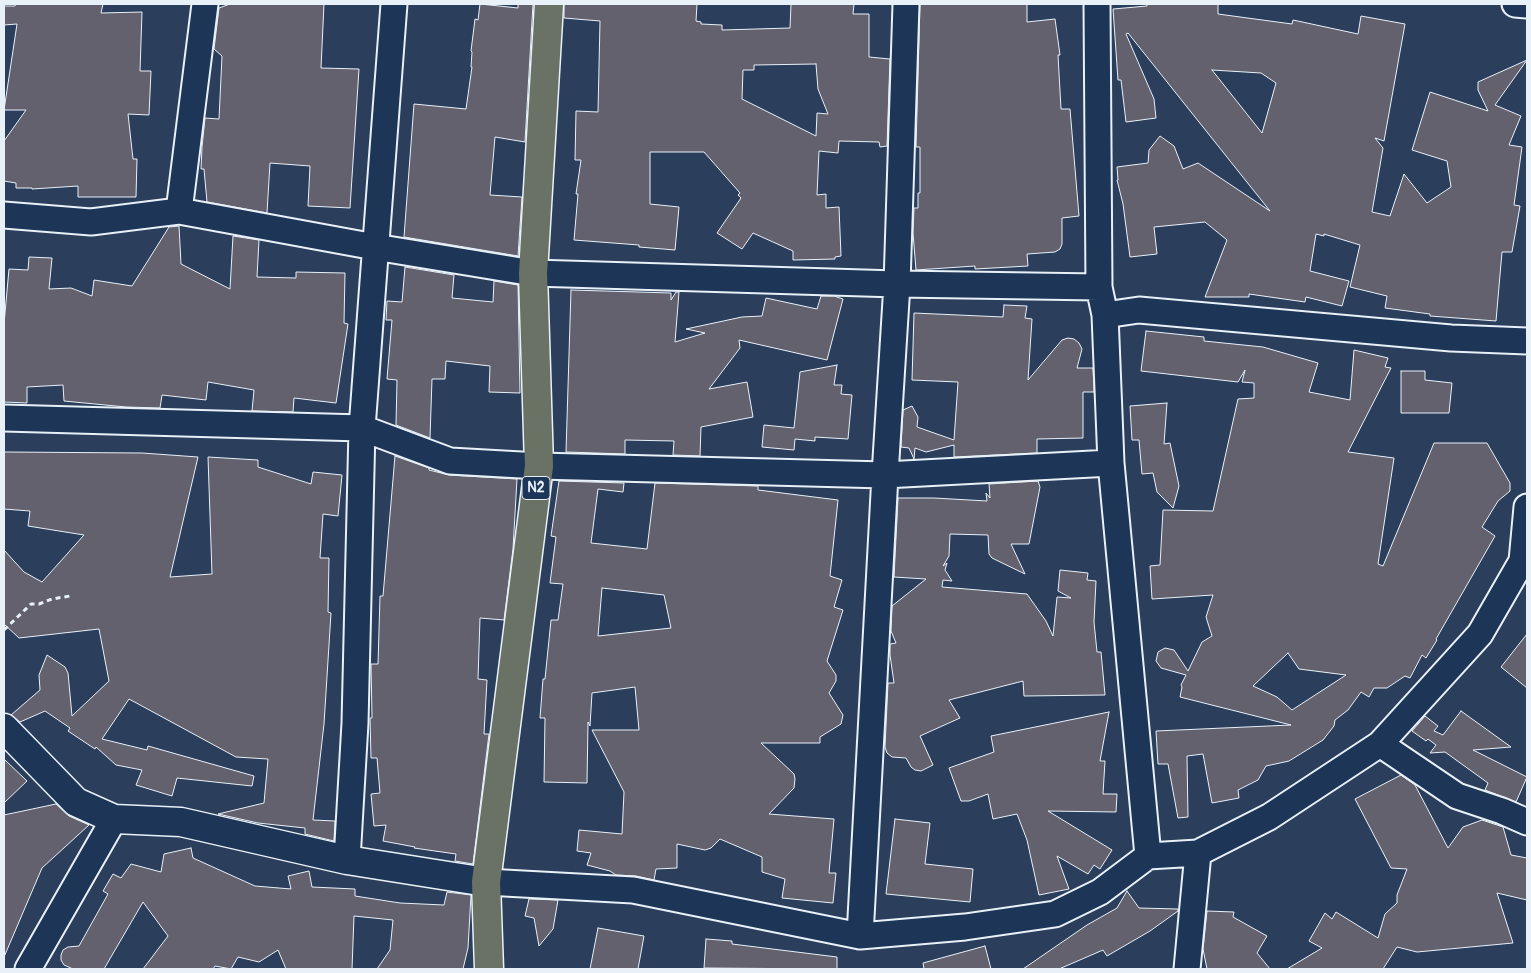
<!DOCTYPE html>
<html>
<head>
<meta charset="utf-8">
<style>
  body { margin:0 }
  #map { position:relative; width:1531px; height:973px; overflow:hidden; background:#2b3e5c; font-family:Pangolin,sans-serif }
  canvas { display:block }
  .frame { position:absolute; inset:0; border:5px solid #e8f1f8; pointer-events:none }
</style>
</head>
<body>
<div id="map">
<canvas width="1531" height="973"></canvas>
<div class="frame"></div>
</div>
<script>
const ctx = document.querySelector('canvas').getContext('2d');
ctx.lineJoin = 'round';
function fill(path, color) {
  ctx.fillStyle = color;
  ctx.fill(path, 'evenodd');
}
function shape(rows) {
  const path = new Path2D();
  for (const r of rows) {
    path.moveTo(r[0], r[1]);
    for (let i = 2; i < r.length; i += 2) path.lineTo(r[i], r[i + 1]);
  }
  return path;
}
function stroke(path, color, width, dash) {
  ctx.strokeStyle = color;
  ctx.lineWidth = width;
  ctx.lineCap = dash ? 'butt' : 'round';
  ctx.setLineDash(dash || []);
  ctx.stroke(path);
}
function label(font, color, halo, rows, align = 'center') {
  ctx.font = font + ' Pangolin,sans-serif';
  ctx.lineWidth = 4.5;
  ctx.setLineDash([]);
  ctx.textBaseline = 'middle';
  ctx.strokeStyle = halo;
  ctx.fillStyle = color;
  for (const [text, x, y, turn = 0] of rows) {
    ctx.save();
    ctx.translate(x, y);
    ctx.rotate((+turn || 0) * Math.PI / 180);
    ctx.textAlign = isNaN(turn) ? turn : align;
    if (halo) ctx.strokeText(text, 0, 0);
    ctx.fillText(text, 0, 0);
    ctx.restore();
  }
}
const building = shape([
  [16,4,103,4,101,13,142,12,140,71,151,71,149,115,128,114,133,159,137,159,136,197,78,197,78,186,32,189,32,188,16,188,16,183,4,181,4,141,26,110,4,110,17,24,4,25,4,6,15,6,16,4],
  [230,4,324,4,321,68,359,69,350,208,308,206,310,166,270,163,267,213,207,202,204,169,201,169,202,147,205,118,219,119,222,56,214,49,219,8,230,4],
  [480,4,518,8,518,4,533,4,525,142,495,137,490,195,522,197,518,256,404,237,414,104,466,109,472,67,471,67,472,52,471,51,475,19,478,20,480,4],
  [564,4,697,4,696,21,701,22,701,24,722,25,722,30,790,28,791,4,854,4,853,14,869,14,869,57,890,59,887,146,880,147,879,142,839,141,838,153,819,151,817,195,826,194,826,208,839,207,841,256,835,257,835,259,793,260,793,251,753,233,742,249,717,233,741,198,738,195,740,193,704,152,650,152,650,204,679,207,675,250,639,247,639,245,574,240,578,194,576,194,581,160,575,160,576,111,598,112,600,21,564,18,564,4],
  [816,64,818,89,828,114,817,113,816,136,742,99,743,70,754,70,754,65,816,64],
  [920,4,1027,4,1027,22,1055,19,1060,55,1058,55,1061,109,1070,109,1079,216,1062,218,1062,244,1060,249,1055,252,1027,254,1028,266,975,269,975,266,916,270,913,233,914,208,918,208,918,193,920,193,920,147,916,147,920,4],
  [1147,4,1218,4,1218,14,1292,24,1293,20,1358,34,1361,16,1405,24,1384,141,1375,138,1383,148,1372,212,1390,216,1404,174,1427,203,1451,187,1447,161,1412,150,1430,92,1488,111,1478,90,1478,82,1527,60,1495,105,1521,116,1509,145,1522,147,1514,205,1520,206,1512,252,1502,252,1496,321,1430,316,1430,314,1385,308,1387,296,1350,287,1360,245,1324,234,1324,236,1316,234,1310,271,1349,281,1342,306,1306,297,1305,302,1249,294,1249,297,1205,297,1227,240,1205,222,1154,227,1157,254,1130,257,1123,204,1117,180,1118,180,1117,167,1148,163,1149,150,1160,136,1174,146,1183,169,1198,163,1270,211,1128,33,1126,34,1154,99,1156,118,1126,122,1121,80,1118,80,1113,9,1147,6,1147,4],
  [1212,70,1261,73,1276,83,1262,133,1212,70],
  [179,226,181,264,230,289,233,236,259,240,257,277,296,278,296,272,345,273,344,323,348,324,336,403,294,398,293,412,252,411,254,390,208,382,206,400,162,395,160,408,126,407,64,401,63,385,27,387,27,403,4,402,4,324,9,269,28,270,29,257,52,258,49,289,71,288,92,296,94,280,132,286,169,227,179,226],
  [405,267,454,275,452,298,493,302,494,281,518,285,520,393,489,392,490,366,446,361,445,379,432,379,430,438,396,425,397,380,387,379,392,320,386,320,387,301,402,302,405,267],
  [571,290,671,293,671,300,676,292,679,292,675,342,705,333,686,329,742,317,762,316,766,298,817,309,821,296,834,296,843,299,827,360,739,340,740,348,709,389,747,382,753,417,701,427,700,456,673,455,674,441,625,440,625,454,566,452,571,290],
  [1004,305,1027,306,1025,318,1032,319,1028,380,1062,340,1068,338,1074,339,1079,343,1082,349,1077,368,1093,368,1094,388,1094,392,1083,392,1083,438,1037,439,1037,453,954,457,954,445,926,452,915,448,914,459,909,448,901,447,903,410,912,406,918,417,917,427,954,440,958,382,912,380,914,313,1003,317,1004,305],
  [1146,331,1204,337,1204,341,1263,347,1318,363,1309,392,1350,400,1354,350,1388,358,1385,367,1391,368,1348,452,1394,458,1378,564,1383,566,1434,443,1487,443,1510,483,1510,491,1498,501,1482,527,1495,536,1436,639,1437,640,1426,658,1422,655,1410,678,1405,676,1387,688,1374,688,1369,697,1361,692,1348,710,1335,720,1334,726,1323,740,1289,761,1266,766,1258,780,1238,790,1239,798,1212,803,1203,754,1187,756,1188,817,1178,818,1168,764,1158,764,1156,731,1291,725,1180,697,1182,687,1181,685,1186,675,1161,668,1156,661,1158,652,1165,648,1174,650,1188,671,1202,642,1212,636,1206,617,1213,595,1152,599,1150,566,1160,565,1163,510,1213,511,1238,399,1254,398,1254,383,1242,382,1245,370,1238,382,1141,371,1146,331],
  [1288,653,1299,669,1346,675,1292,710,1277,697,1253,686,1288,653],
  [837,365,834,385,842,385,841,394,852,395,848,439,815,437,815,441,795,439,794,450,762,447,764,425,794,428,800,372,837,365],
  [1401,371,1425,371,1425,380,1452,383,1449,413,1401,413,1401,371],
  [1167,403,1164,444,1170,443,1179,486,1173,508,1157,492,1153,473,1142,474,1139,440,1132,440,1130,406,1167,403],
  [4,452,142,453,198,457,170,577,212,574,208,457,258,460,258,467,311,484,313,472,342,475,338,516,323,514,320,558,329,558,328,612,331,613,324,724,313,820,335,821,334,841,305,834,305,828,258,823,218,814,264,803,268,759,236,757,129,699,102,739,147,750,148,746,254,776,252,786,177,778,172,796,136,785,142,770,116,765,96,747,95,749,68,731,70,728,45,711,20,722,11,715,40,690,39,675,47,655,65,667,68,673,72,716,109,681,99,629,19,638,4,624,4,550,24,572,42,582,84,535,28,526,30,511,4,509,4,452],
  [395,456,429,468,429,470,449,475,517,479,513,549,504,620,480,618,478,679,487,680,484,734,489,734,473,864,455,861,456,854,414,848,415,847,383,841,386,825,374,826,371,794,380,793,377,758,371,758,370,718,372,718,371,664,378,664,380,596,383,596,395,456],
  [559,481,624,483,623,492,598,489,591,543,647,549,655,483,758,486,758,490,838,500,830,576,842,580,834,607,843,610,827,661,836,675,836,681,829,693,843,715,841,724,820,737,820,743,761,743,794,774,795,779,794,788,769,814,834,819,829,873,836,873,833,903,782,898,785,879,762,872,762,857,720,839,711,848,705,850,677,844,677,868,656,869,654,880,636,876,616,875,610,871,587,865,591,853,577,851,579,830,622,834,624,792,592,730,639,730,635,687,592,693,590,726,588,722,587,783,544,782,545,718,540,718,543,679,545,679,551,620,558,620,563,584,550,583,556,537,551,536,559,481],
  [602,588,664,595,671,628,598,636,602,588],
  [1038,481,1040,487,1029,544,1011,544,1025,574,992,558,989,554,988,535,950,534,949,556,943,566,947,563,945,570,952,581,943,580,942,587,1027,594,1046,621,1053,636,1057,597,1071,598,1058,591,1060,570,1088,573,1087,580,1096,581,1094,622,1097,652,1101,652,1105,695,1024,696,1023,681,949,700,960,718,920,736,933,765,921,771,915,770,911,767,906,758,892,757,887,753,885,747,888,683,894,683,890,655,890,644,896,643,891,631,892,606,926,579,894,577,898,498,934,498,987,501,986,493,990,498,989,484,1038,481],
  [1527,634,1527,688,1501,667,1527,634],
  [1461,711,1511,747,1473,750,1527,777,1516,802,1485,790,1488,783,1445,752,1430,753,1436,745,1428,739,1426,741,1412,731,1425,716,1438,726,1434,731,1443,735,1461,711],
  [1109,712,1100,761,1105,761,1103,794,1117,794,1116,812,1048,811,1112,850,1100,869,1094,865,1088,874,1057,856,1069,889,1039,895,1027,840,1017,814,993,819,988,794,969,801,961,801,949,768,994,752,991,736,1109,712],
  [4,759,27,781,4,803,4,759],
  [1401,775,1415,785,1448,848,1463,827,1482,820,1503,827,1511,855,1527,858,1527,900,1497,893,1513,943,1417,952,1397,947,1383,969,1287,969,1322,948,1309,941,1325,913,1332,919,1336,912,1378,938,1385,914,1397,903,1397,895,1407,869,1391,868,1355,799,1401,775],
  [56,804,69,816,89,825,42,868,4,957,4,815,56,804],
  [895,819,930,823,925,864,973,869,970,902,886,894,895,819],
  [191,848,193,858,255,886,291,889,288,876,309,871,312,887,355,889,355,896,400,903,444,905,447,892,471,895,468,948,463,969,377,969,390,950,393,920,354,916,352,969,286,969,278,950,259,962,238,957,231,969,215,966,213,969,143,969,168,936,143,902,104,969,73,969,64,965,61,960,61,955,63,950,68,947,79,946,108,894,103,891,113,874,121,878,131,864,161,872,164,854,191,848],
  [1127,891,1139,908,1178,909,1178,911,1150,931,1107,956,1103,950,1059,969,1023,969,1087,925,1117,908,1127,891],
  [529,899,558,900,553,929,539,946,534,918,525,916,529,899],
  [1207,911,1234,912,1233,917,1267,936,1257,953,1270,969,1207,969,1203,949,1207,911],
  [598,928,644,936,638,969,590,969,598,928],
  [706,939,732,941,732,944,837,957,837,969,704,968,706,939],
  [985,946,991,969,924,969,923,963,985,946]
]);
fill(building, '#64616f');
stroke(building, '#e8f1f8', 1);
const minor = shape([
  [1097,4,1099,287,1105,315,1111,463,1148,856],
  [1515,4,1527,5],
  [179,211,205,4],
  [4,215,91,222,179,211,375,247,533,273,897,284,1099,287],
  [1105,315,1139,310,1451,338,1527,341],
  [4,418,362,428,450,461,539,466,885,475,1111,463],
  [1522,561,1527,507],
  [1380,744,1457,796,1502,811,1527,822],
  [347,860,355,723,362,428,394,4],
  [486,882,633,890,860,936,965,927,1055,914,1100,892,1148,856,1198,853,1269,817,1380,744,1480,634,1522,561,1527,562],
  [860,936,885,475,897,284,906,4],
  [28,969,114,819],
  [1187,969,1198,853]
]);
const tertiary = shape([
  [4,728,76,802,114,819,181,822,347,860,486,882]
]);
const trunk = shape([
  [489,969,486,882,539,466,533,273,549,4]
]);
stroke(minor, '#e8f1f8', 29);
stroke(tertiary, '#e8f1f8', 31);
stroke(trunk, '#e8f1f8', 31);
stroke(shape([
  [4,630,31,604,39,604,52,599,70,596]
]), '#e8f1f8', 3, [5, 4]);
stroke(minor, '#1d3557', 25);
stroke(tertiary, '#1d3557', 28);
stroke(trunk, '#6a7165', 28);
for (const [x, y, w] of [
  [536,488,28]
]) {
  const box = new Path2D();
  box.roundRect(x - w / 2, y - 11.5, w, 23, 4);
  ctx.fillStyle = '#1d3557';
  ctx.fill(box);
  stroke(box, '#e8f1f8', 1);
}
label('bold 14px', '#e8f1f8', null, [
  ["N2",536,488]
]);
</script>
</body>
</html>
